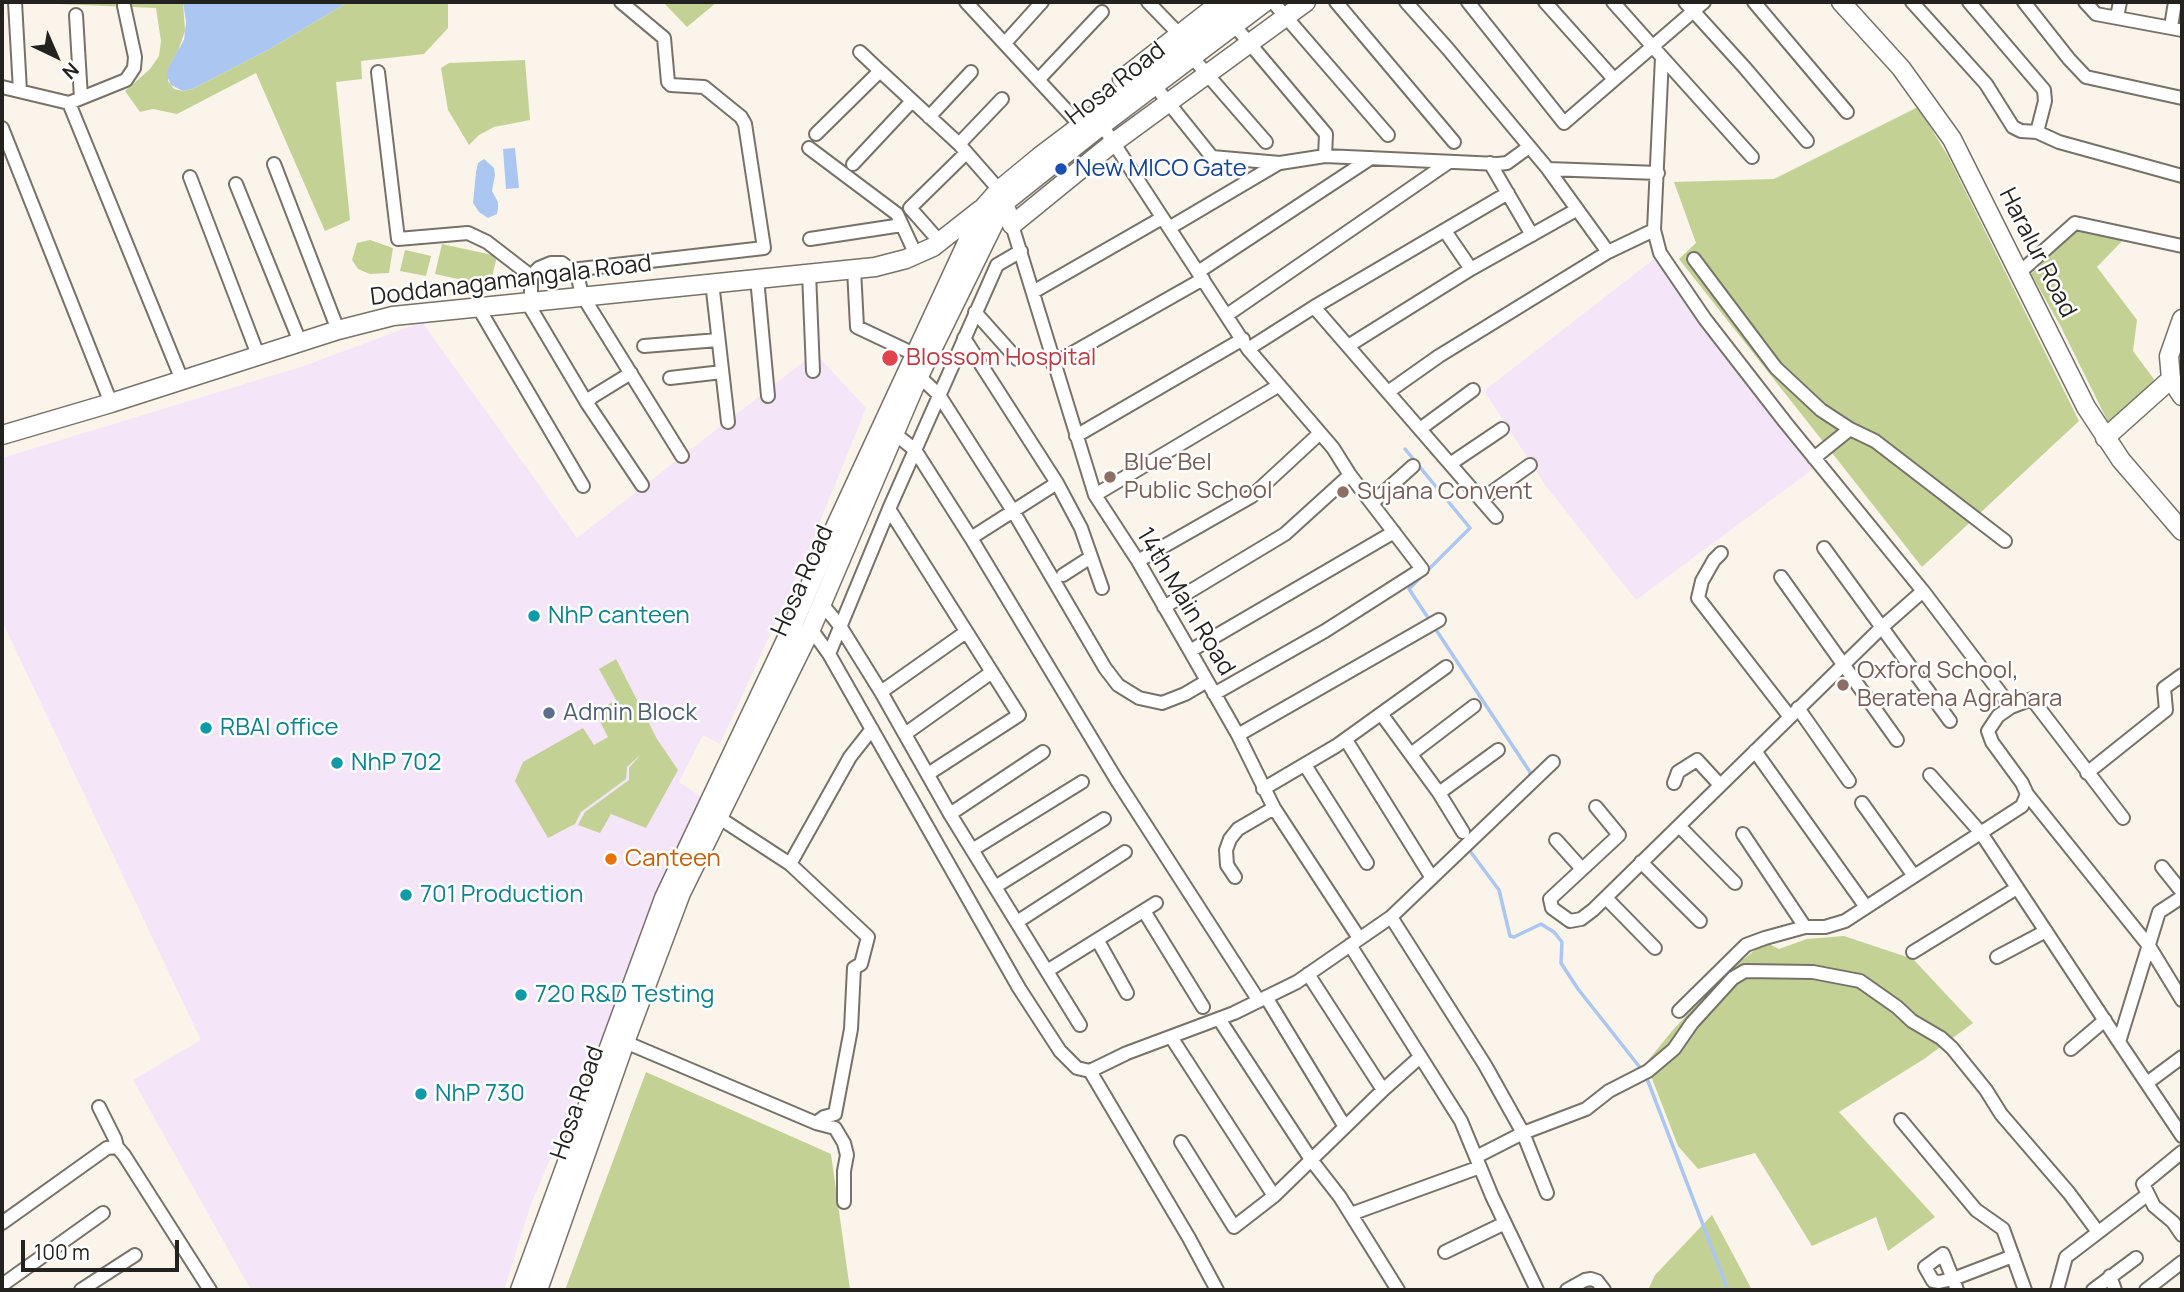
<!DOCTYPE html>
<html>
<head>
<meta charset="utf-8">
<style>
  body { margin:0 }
  #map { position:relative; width:2184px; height:1292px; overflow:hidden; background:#faf4ea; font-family:Manrope,sans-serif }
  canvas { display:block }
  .frame { position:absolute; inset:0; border:4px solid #24221f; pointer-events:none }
  .north { position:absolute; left:21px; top:21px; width:70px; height:70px; -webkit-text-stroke:5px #fff; paint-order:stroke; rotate:136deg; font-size:19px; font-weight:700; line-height:28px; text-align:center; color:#24221f }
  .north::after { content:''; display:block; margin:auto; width:24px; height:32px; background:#24221f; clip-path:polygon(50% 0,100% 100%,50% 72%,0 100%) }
  .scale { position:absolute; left:21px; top:1240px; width:158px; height:32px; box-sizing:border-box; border:4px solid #24221f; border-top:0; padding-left:9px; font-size:21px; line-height:24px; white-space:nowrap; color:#24221f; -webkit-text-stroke:5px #fff; paint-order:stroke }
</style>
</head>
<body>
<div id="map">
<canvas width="2184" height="1292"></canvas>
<div class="frame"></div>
<div class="north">N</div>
<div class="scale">100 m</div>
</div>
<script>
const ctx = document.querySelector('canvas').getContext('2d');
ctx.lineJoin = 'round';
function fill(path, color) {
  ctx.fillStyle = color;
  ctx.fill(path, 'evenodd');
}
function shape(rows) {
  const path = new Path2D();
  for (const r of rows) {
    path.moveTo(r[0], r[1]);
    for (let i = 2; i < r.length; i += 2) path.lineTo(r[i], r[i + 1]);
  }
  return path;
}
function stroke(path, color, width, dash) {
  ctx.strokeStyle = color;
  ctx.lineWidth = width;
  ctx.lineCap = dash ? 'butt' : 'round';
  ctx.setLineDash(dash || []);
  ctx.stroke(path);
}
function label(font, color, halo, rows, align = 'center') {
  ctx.font = font + ' Manrope,sans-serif';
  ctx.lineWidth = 5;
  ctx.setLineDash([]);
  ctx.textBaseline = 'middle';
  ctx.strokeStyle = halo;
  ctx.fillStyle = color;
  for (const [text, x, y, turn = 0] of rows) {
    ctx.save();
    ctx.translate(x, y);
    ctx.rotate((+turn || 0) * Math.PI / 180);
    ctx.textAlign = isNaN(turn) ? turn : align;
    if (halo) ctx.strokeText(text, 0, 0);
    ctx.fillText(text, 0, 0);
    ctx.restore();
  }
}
fill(shape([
  [1654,259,1813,469,1636,600,1546,486,1484,391],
  [422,322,577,538,815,353,866,408,806,556,720,744,703,735,679,782,703,798,531,1204,504,1290,251,1290,133,1080,201,1040,2,621,2,458,304,366]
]), '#f4e5f9');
fill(shape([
  [8,2,183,2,185,31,178,51,169,66,168,81,174,89,183,91,192,89,268,50,348,2,448,2,448,28,424,54,361,61,362,79,336,82,350,220,325,231,256,73,177,114,153,109,140,112,125,91,150,69,159,56,161,41,156,8],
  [663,2,717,2,687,27],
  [525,60,530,120,494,127,479,135,469,145,448,110,441,68,449,63],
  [1918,107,1948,156,2079,421,1922,567,1679,259,1696,243,1674,182,1774,179],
  [2076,231,2124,239,2097,267,2137,320,2133,351,2156,382,2110,426,2060,325,2031,274],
  [370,240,393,248,389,273,370,274,358,269,352,260,357,243],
  [442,244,497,256,490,286,435,274],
  [405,250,431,256,426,276,400,271],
  [616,659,657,739,678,770,646,828,611,814,600,833,578,825,585,812,629,780,629,768,641,754,627,767,626,779,581,812,575,824,548,838,515,781,523,762,583,728,594,745,608,737,595,712,616,700,599,669],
  [1844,936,1913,959,1973,1023,1924,1059,1839,1112,1935,1217,1888,1251,1876,1217,1812,1246,1755,1153,1698,1169,1678,1146,1646,1063,1672,1031,1725,974,1765,942,1779,949,1807,939],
  [646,1072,831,1154,850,1290,565,1290],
  [1712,1215,1752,1290,1648,1290,1655,1275]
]), '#c3d294');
fill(shape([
  [183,2,348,2,268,50,192,89,183,91,171,85,167,76,169,66,184,40,186,22],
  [515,148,519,188,506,189,503,149],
  [484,159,494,168,495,175,492,191,498,202,498,208,497,214,488,218,479,212,473,203,476,172,478,163]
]), '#abc6f1');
stroke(shape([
  [1405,449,1470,528,1409,589,1530,772,1530,779],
  [1467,847,1499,890,1510,936,1514,937,1541,924,1554,932,1562,942,1561,963,1578,989,1642,1070],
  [1646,1076,1728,1290]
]), '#abc6f1', 3.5);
const street = shape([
  [15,2,20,91],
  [966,2,1080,125],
  [1148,2,1179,34],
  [1273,2,1388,135],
  [1336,2,1454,142],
  [1406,2,1448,49,1548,169,1608,252],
  [1468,2,1564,123,1704,2],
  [1545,2,1613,78],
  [1613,2,1662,57,1654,230,1660,253,1705,319,1785,422,1923,591,2011,707,1998,716,1988,731,1992,742,2022,783,2027,794,2022,806,1845,921,1825,927,1805,927,1743,834],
  [1685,2,1745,68,1807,141],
  [1754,2,1847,112],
  [1912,2,1986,84,2013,127,2021,131,2037,132,2059,142,2182,176],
  [1969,2,2044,90,2045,101,2037,132],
  [2024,2,2069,59,2086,77,2182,98],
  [2085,2,2096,14,2182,30],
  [76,15,81,98],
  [2117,17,2120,2],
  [1234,25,1326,134,1325,156],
  [2171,27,2175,2],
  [1005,43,1042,2],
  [1192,57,1266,142],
  [1662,57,1752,157],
  [880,71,959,144,994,184],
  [378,72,398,239,468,233,487,242,531,276],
  [1039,79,1102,12],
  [1155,86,1212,157,1280,163,1325,156,1498,164,1507,163,1529,147],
  [2,87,69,103,182,380],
  [69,103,126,80,134,68,135,57,124,6],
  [929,117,971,72],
  [1102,125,1248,349,1333,448,1350,475,1422,569,1325,631,1214,694],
  [2,128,111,403],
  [816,134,880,71,860,52],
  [959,144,1002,99],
  [809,148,897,214,916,255],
  [1490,163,1532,235],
  [274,164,338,330],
  [853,164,912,101],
  [1548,169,1658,173],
  [190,177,258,355],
  [236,184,300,342],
  [1012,225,1095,495,1138,561,1190,651,1238,735,1274,808,1359,938],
  [1169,228,1279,163],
  [1445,231,1471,269],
  [810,239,902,225],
  [940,242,910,208,966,153],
  [1694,259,1776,368,1821,410,1850,429,1875,441,2005,541],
  [854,269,857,327,914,354],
  [571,270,764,248,745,124,741,117,704,87,671,85,668,82,664,38,621,2],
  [1198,272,1371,158],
  [809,273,813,371],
  [2019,273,2075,223,2182,246],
  [757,278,768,396],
  [712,282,728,422],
  [1033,292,1162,218],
  [527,302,587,403],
  [531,302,531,276,539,268,551,263,562,263,571,270,578,278,582,295,682,456],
  [478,307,583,486],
  [1314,307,1496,517],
  [975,312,1017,359],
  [1227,315,1449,162],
  [964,338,1057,483,1081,528,1102,588],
  [644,346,718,340],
  [1348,346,1471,269,1576,210],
  [1248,349,1314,307,1508,193],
  [1053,364,1203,279],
  [631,373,592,397,587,403,642,485],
  [919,376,939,395,1013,511,1105,668,1118,685,1139,698,1162,703,1185,694,1207,681],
  [670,378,722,372],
  [1388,392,1439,356,1608,252,1654,230],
  [1420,429,1473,390],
  [894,433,915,450,971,538,1116,779,1259,1001],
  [1076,436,1243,339],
  [1814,458,1850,429],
  [1450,464,1502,429],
  [1095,495,1278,386],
  [1481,500,1530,465],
  [1372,503,1413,466],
  [889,509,1019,715,928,774],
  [971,538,1057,483],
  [1824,548,1950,721],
  [1721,553,1714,560,1702,581,1698,598,1790,717],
  [1138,561,1252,496,1320,433],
  [1063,575,1091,557],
  [1781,577,1897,740],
  [822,604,840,626,881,692,950,814,1080,1025],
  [1164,607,1285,534,1350,475],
  [811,629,829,654,1019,988,1060,1051,1077,1068,1090,1071,1127,1053,1234,1013,1297,982,1391,917,1553,762],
  [1190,651,1394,532],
  [829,654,889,509,997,265,1021,251],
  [881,692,966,632],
  [2011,707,2032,699,2123,818],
  [1798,708,1849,781],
  [1382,715,1439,793,1463,832],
  [905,734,992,672],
  [1238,735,1439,620],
  [1346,740,1432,878],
  [1755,751,1866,907],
  [1411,754,1474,706],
  [1305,765,1367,863],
  [2087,773,2166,710,2164,688,2182,675],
  [1930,775,1981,833,2119,1042],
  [1674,783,1678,772,1697,760,1720,785],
  [1263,789,1336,746,1446,667],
  [1439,793,1498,750],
  [2027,794,2149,946,2182,1000],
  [1862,803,1914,876],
  [1596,807,1619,835,1550,899,1552,908,1570,921,1581,919,1593,910,1881,628,1923,591],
  [950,814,1043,752],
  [718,817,790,864],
  [1679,826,1735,883],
  [1556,840,1582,869],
  [972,850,1082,782],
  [1641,862,1700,921],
  [2162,867,2182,892],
  [1235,877,1227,865,1226,850,1230,839,1238,829,1274,808],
  [995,887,1104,819],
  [2182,897,2159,912,2119,1042,2182,1136],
  [1606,898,1655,948],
  [1144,911,1203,1007],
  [1391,917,1485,1065,1523,1133,1547,1193],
  [1017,922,1125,852],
  [1098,941,1127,993],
  [1350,945,1461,1121,1492,1196,1537,1290],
  [1913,952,2017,888],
  [1997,957,2046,931],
  [1047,971,1156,903],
  [1308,974,1383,1090],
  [1266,997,1345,1127],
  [1679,1011,1746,945,1765,938,1805,927],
  [1219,1019,1312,1161,1340,1197,1398,1290],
  [1171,1037,1274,1196],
  [625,1042,816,1123,824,1117,835,1114,851,1029,854,968,861,964,868,937,790,864,850,757,872,729],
  [2071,1049,2105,1020],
  [1090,1071,1189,1238,1217,1290],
  [2147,1083,2182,1057],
  [99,1107,115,1139,117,1147],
  [1901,1120,1976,1210,2003,1229,2025,1290],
  [816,1123,835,1128,844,1143,847,1155,844,1171,844,1202],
  [1181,1142,1234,1227,1274,1196,1383,1090,1420,1057],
  [2182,1152,2143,1184,2154,1206,2173,1222,2182,1235],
  [1476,1157,1523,1133,1586,1109,1609,1091,1648,1071,1674,1049,1692,1023,1733,978,1745,971,1813,972,1860,981,1897,1007,1912,1021,1941,1038,1952,1048,1986,1090,2001,1114,2069,1193,2098,1232],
  [1351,1214,1480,1167],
  [2,1223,107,1148,117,1147,124,1155,210,1290],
  [1445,1252,1505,1223],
  [1943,1254,1953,1279,1939,1282,1933,1281,1925,1267,1943,1254],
  [2110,1276,2115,1290],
  [5,1283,103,1213],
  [81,1290,135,1255],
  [1567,1290,1585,1280,1591,1279,1597,1281,1604,1290],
  [1957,1290,1953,1279,2013,1256],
  [2057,1290,2066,1257,2147,1195],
  [2093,1290,2136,1258],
  [2146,1290,2182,1262]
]);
const secondary = shape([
  [1841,2,1901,68,1952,139,2086,407,2121,460,2182,531],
  [1122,79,1221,2],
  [1002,198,1012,225,1109,146,1306,2],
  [2182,319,2169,356,2171,379,2182,396],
  [2,435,111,403,338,330,393,316,875,267,906,259,933,247,980,210],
  [2105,438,2171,379],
  [520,1290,664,898,793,625,832,534,983,208,999,190,1039,157,1244,2],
  [538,1290,625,1042,681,893,811,629,919,376,1004,203,1102,125,1265,2]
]);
stroke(street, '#777269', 16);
stroke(secondary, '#777269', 21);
stroke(street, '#fff', 12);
stroke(secondary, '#fff', 18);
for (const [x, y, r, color] of [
  [1061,169,7,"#1a4fb4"],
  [890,358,9,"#e0444e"],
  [1110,477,7,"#8d6e63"],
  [1343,492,7,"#8d6e63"],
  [534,616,7,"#0f9aa8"],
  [1843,685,7,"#8d6e63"],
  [549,713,7,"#5c6f8a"],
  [206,728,7,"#0f9aa8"],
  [337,763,7,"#0f9aa8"],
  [611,859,7,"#e8710a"],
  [406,895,7,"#0f9aa8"],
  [521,995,7,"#0f9aa8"],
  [421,1094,7,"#0f9aa8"]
]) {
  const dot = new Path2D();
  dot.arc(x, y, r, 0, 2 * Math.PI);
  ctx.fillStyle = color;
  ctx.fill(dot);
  stroke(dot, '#fff', 2.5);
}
label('24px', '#24221f', '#fff', [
  ["Hosa Road",1116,84,-38],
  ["Haralur Road",2037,253,63],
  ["Doddanagamangala Road",511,281,-7],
  ["Hosa Road",803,581,-66],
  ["14th Main Road",1185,602,59],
  ["Hosa Road",578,1103,-71]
]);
label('24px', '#164399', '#fff', [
  ["New MICO Gate",1075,169]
], 'left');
label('24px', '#be3a42', '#fff', [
  ["Blossom Hospital",906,358]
], 'left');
label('24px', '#785e54', '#fff', [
  ["Blue Bel",1124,463],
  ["Public School",1124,491],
  ["Sujana Convent",1357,492],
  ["Oxford School,",1857,671],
  ["Beratena Agrahara",1857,699]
], 'left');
label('24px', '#0d838f', '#fff', [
  ["NhP canteen",548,616],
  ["RBAI office",220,728],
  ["NhP 702",351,763],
  ["701 Production",420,895],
  ["720 R&D Testing",535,995],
  ["NhP 730",435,1094]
], 'left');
label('24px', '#4e5e75', '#fff', [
  ["Admin Block",563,713]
], 'left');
label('24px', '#c56008', '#fff', [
  ["Canteen",625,859]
], 'left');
</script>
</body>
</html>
